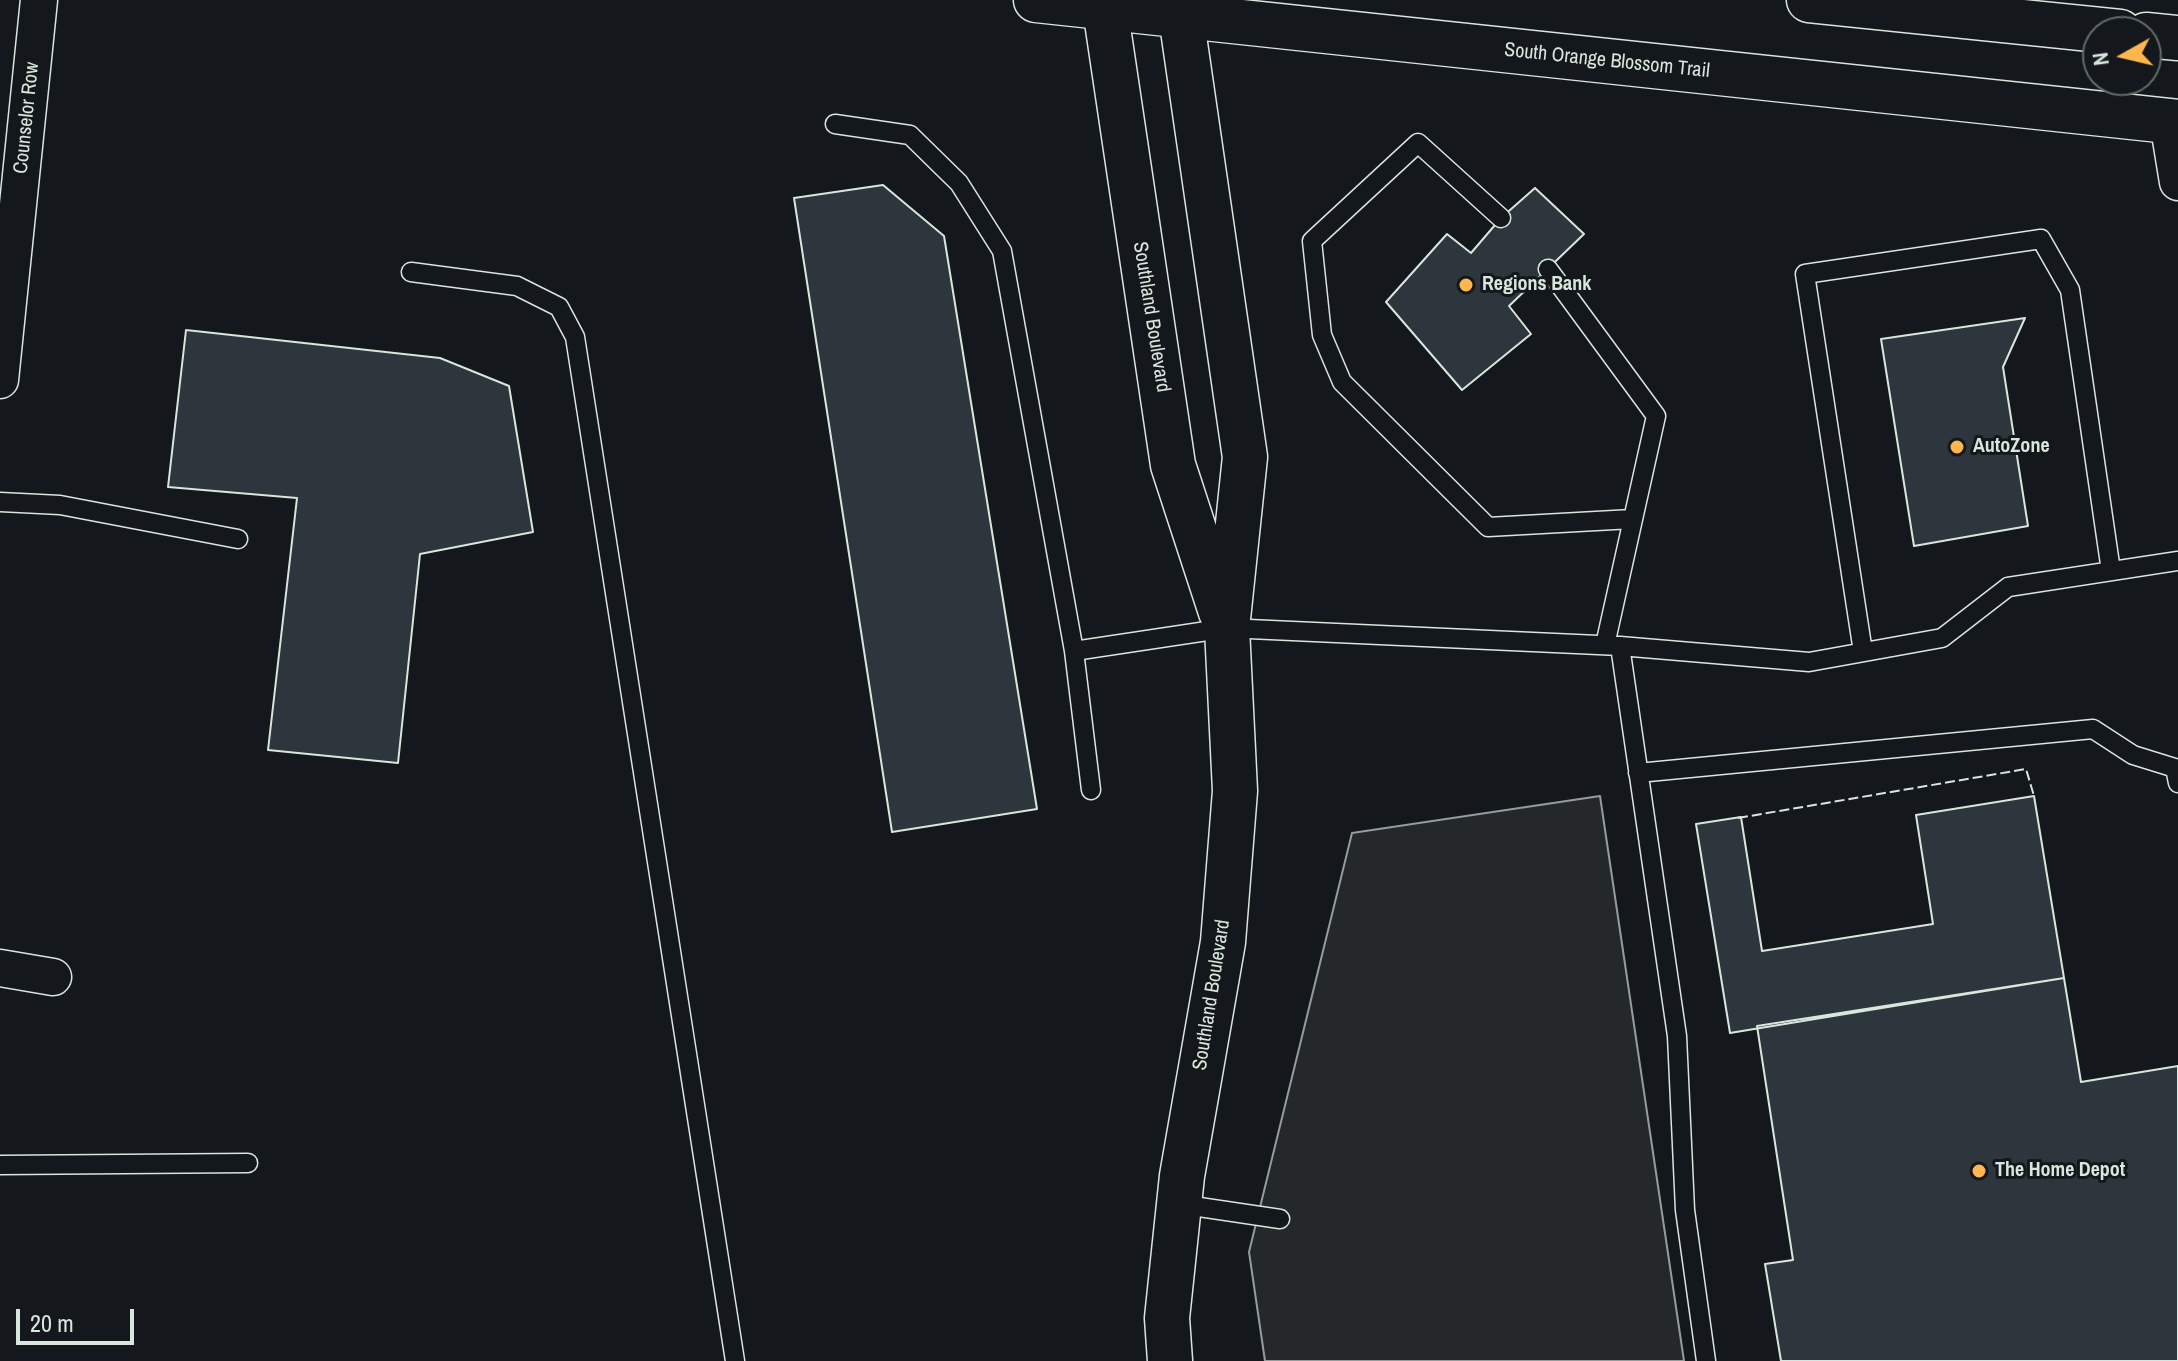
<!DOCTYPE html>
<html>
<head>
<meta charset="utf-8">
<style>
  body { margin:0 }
  #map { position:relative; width:2178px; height:1361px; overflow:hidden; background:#14181c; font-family:"Archivo Narrow",sans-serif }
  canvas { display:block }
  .north { position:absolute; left:2082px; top:16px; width:80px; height:80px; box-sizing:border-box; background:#14181c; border:2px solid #626a69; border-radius:50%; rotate:262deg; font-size:22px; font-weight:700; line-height:32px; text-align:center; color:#d8e6dc }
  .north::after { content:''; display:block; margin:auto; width:28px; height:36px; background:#ffb74d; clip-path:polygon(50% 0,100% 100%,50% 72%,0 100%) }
  .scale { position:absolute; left:16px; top:1309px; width:118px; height:36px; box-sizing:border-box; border:4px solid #d8e6dc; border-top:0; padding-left:10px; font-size:24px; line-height:28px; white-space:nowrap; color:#d8e6dc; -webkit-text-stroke:6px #14181c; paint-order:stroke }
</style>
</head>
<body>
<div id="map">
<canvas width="2178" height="1361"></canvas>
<div class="north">N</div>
<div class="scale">20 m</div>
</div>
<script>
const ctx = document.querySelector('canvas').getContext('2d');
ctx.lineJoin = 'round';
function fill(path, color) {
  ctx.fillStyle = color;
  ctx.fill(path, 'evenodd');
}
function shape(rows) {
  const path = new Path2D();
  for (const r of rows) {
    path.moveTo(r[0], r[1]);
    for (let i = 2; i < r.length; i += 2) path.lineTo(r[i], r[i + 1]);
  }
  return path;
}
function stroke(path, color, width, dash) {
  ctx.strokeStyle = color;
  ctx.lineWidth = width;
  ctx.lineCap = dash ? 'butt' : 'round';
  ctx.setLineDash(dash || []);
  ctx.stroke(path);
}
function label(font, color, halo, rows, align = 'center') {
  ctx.font = font + ' "Archivo Narrow",sans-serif';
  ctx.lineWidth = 6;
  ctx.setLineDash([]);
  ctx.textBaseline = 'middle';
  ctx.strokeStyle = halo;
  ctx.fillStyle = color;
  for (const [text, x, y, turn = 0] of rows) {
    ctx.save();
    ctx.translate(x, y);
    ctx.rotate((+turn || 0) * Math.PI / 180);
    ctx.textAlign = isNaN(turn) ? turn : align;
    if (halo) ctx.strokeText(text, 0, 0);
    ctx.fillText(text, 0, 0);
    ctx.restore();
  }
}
const parking = shape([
  [1600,796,1684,1361,1265,1361,1249,1252,1352,833,1600,796]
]);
fill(parking, '#24282b');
stroke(parking, '#939e99', 2);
const building = shape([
  [883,185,944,236,1037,809,892,832,794,198,883,185],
  [1535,188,1584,234,1509,306,1531,334,1462,390,1386,302,1447,234,1471,253,1501,218,1535,188],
  [2025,318,2003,367,2028,526,1914,546,1881,339,2025,318],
  [186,330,440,358,509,386,533,532,420,554,398,763,268,750,297,498,168,487,186,330],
  [2034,796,2064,978,1730,1033,1696,824,1741,817,1762,951,1933,924,1916,815,2034,796],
  [2064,978,2081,1082,2178,1066,2178,1361,1781,1361,1765,1264,1793,1260,1757,1026,2064,978]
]);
fill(building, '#2c363c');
stroke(building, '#d8e6dc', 2);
const service = shape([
  [835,124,910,135,959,183,1002,251,1074,651,1227,628,1620,646,1809,662,1942,638,2008,587,2178,561],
  [1501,218,1418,143,1312,241,1322,335,1342,382,1488,527,1632,519],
  [1548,269,1656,416,1605,645],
  [411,272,517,286,559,307,575,337,735,1361],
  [0,502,60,505,238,539],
  [1620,646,1677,1036,1685,1210,1706,1361],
  [1074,651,1091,790],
  [1863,652,1805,274,2041,239,2070,290,2111,571],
  [1638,773,2093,729,2133,755,2175,768,2178,783],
  [0,1165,248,1163],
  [1179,1204,1280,1219]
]);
const minor = shape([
  [2168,121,2178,182],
  [0,380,39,0],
  [0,968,53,977]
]);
const tertiary = shape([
  [1109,0,1105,8,1173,465,1221,612],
  [1170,1361,1167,1318,1182,1176,1223,942,1235,791,1227,628,1245,457,1181,16,1174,0]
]);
const primary = shape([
  [1036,0,2178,122],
  [1809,0,2120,32],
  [2146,35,2178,38]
]);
stroke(service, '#d8e6dc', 21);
stroke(minor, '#d8e6dc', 39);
stroke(tertiary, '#d8e6dc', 47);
stroke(primary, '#d8e6dc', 47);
stroke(service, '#14181c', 18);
stroke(minor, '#14181c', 36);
stroke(tertiary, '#14181c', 44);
stroke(primary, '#14181c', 44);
stroke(shape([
  [1738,818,2026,769,2034,796]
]), '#d8e6dc', 2, [10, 4]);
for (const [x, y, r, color] of [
  [1466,285,8,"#ffb74d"],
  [1957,447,8,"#ffb74d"],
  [1979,1171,8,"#ffb74d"]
]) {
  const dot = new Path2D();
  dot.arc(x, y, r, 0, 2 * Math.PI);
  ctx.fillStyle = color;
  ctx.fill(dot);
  stroke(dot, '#14181c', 3);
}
label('20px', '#d8e6dc', '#14181c', [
  ["South Orange Blossom Trail",1607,61,6],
  ["Counselor Row",27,118,-84],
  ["Southland Boulevard",1151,317,81],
  ["Southland Boulevard",1212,995,-81]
]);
label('bold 20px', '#d8e6dc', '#14181c', [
  ["Regions Bank",1482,285],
  ["AutoZone",1973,447],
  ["The Home Depot",1995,1171]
], 'left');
</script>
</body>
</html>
